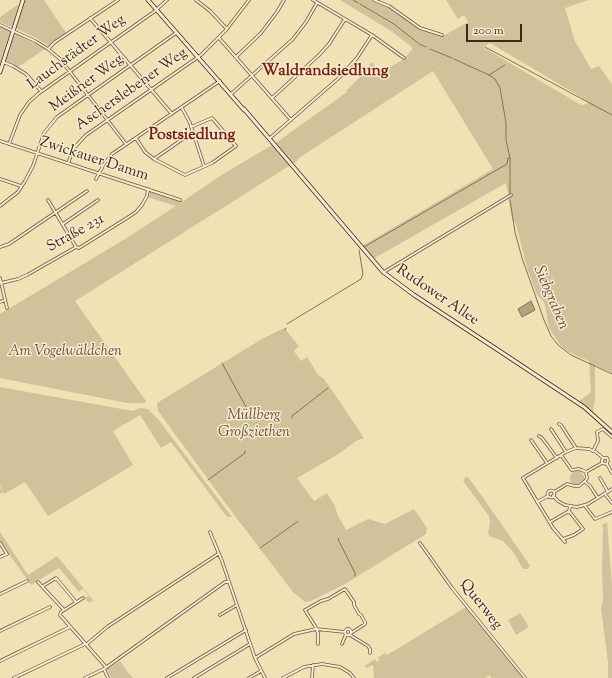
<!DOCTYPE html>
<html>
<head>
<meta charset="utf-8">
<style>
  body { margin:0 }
  #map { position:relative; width:612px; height:678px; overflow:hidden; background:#f0e2b5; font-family:"Sorts Mill Goudy",serif }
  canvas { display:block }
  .scale { position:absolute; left:466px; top:24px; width:56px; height:18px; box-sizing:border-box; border:2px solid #41271a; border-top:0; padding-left:5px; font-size:12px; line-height:14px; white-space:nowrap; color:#41271a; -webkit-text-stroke:3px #f5eccf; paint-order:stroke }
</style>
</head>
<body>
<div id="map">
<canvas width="612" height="678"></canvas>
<div class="scale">200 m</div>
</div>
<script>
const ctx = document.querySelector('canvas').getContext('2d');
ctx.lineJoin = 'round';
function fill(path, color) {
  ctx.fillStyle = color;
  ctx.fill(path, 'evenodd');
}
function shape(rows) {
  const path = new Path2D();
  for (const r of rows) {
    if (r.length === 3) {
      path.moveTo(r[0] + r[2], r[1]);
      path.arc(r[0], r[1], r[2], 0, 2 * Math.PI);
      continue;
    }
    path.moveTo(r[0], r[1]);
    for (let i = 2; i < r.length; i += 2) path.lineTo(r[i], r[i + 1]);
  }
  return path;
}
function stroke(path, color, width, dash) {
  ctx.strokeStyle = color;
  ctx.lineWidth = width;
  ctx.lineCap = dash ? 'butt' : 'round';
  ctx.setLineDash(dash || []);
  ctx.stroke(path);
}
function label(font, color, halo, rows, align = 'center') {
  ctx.font = font + ' "Sorts Mill Goudy",serif';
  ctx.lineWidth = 3;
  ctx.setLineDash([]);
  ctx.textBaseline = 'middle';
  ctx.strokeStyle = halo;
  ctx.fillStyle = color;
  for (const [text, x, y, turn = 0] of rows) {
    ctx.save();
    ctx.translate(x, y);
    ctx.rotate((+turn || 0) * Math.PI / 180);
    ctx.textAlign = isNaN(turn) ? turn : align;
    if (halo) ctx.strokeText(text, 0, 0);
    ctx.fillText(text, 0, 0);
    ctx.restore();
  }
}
fill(shape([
  [26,0,44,0,66,33,49,46,36,38,17,29,16,27,24,1],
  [340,0,371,0,384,4,416,27,421,30,437,34,438,36,443,36,468,22,464,15,458,19,446,0,588,0,565,8,575,41,591,69,599,66,612,84,612,373,595,365,595,399,593,413,578,402,591,392,589,361,575,355,566,350,560,345,549,328,545,305,543,301,537,295,527,268,516,224,512,219,506,183,373,259,362,246,493,169,433,71,299,158,297,161,75,301,146,401,145,403,127,403,0,378,0,314,125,239,176,206,147,197,148,190,182,201,185,200,220,176,277,142,347,92,346,91,361,76,372,62,380,73,404,59,413,48,391,31],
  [490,43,589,102,589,103,581,105,483,47],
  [19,4,13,26,11,27,0,22,0,17],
  [0,27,10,31,10,33,0,65],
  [14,34,16,34,45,49,18,67,7,62,6,60],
  [284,328,299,346,294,351,301,361,307,357,318,375,323,378,327,383,364,438,356,441,337,455,297,478,314,501,327,493,335,506,338,516,346,530,368,519,385,524,414,509,427,528,426,534,345,584,311,601,305,602,293,592,232,512,158,411,157,403,262,339],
  [0,387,133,411,139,408,148,409,158,419,232,517,227,517,171,442,161,448,140,415,113,431,133,465,48,516,25,482,4,494,3,492,0,494,0,488,2,489,0,486],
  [577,478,7],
  [466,477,468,477,486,502,529,564,530,566,528,569,523,569,514,553,503,541,489,536,488,533,490,523,489,516,466,485,463,480],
  [607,522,612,585,612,678,608,678,608,662,601,608,603,600,602,568,603,528,602,525],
  [0,532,28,575,57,556,93,600,89,603,85,598,89,596,83,589,79,592,59,568,31,585,0,541],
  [466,607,524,678,491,678,490,675,485,678,374,678,373,665,367,668,364,665,366,665,375,659,377,662,379,660,378,656,379,657,385,653,387,655],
  [520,613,529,627,516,635,508,620],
  [120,661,127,671,133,678,111,678,107,669]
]), '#d2c29b');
const water = shape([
  [531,301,535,310,522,317,518,309,531,301]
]);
fill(water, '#b4a280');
stroke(water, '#867157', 1);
stroke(shape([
  [353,0,358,3],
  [360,4,394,24,418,43],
  [419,44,426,47],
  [485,47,612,115],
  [430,49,452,58],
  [454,59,489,75,495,79,500,88,506,123,506,140,510,158,510,193],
  [489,75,505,65],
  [510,200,515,232,522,258,544,320,551,336,558,345,571,355,612,374],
  [364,247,507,164,508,158,510,158],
  [287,324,361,279,363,274,359,250],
  [285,330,286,328],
  [222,363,246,407,245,409],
  [292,418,292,416,328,388],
  [208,480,245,453,245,451],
  [339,538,338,539,355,573,355,576],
  [260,548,297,522,298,522]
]), '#867157', 1);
const street = shape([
  [196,0,210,11,227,29],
  [313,0,372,35,404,58],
  [374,0,389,6,420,28,442,35],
  [90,18,172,114],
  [0,25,35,41,48,49,60,59,126,144],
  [219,38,291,120],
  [48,49,55,42,118,0],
  [236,57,261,33,277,12,284,0],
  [3,62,13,66,26,74,41,91],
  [231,94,293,39,306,22,317,3],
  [272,98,319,55,329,44,345,19],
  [182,108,190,123,204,166],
  [136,138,145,152,154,159,185,175,212,163,236,146,212,118,191,127],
  [270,138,340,77,357,58,372,35],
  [0,141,180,200],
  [9,144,20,115,29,102,38,94,155,11,167,0],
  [154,159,193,132],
  [68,163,74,148,86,135,201,55,226,30,249,0],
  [0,179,21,186],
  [96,179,104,164,112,154,220,81],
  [48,200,76,247],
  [0,206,18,192,25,181,33,166,44,133,57,117,176,33],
  [63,224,98,200],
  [0,247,9,244,87,191],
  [384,272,511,195],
  [0,278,7,308],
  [1,283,18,279,27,275,76,247,79,248,127,218,136,212,142,205,147,196,148,189],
  [0,302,5,300],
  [559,424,561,425,576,448],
  [551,429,566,452],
  [539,436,542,438,557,458],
  [531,440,547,463],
  [593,451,598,441,597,432,603,429,612,437],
  [607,464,612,473],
  [586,472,602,463,602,460,603,458,607,458,608,460,607,464,602,463],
  [600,478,608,492],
  [585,482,590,486,598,498],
  [551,494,3.5],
  [554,492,567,484,575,486,579,486,585,481,587,478,586,472,582,470,578,469,572,470,571,469,561,455],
  [605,494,612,503],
  [553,496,558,501,565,505,577,507,588,504,612,489],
  [537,502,548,496],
  [585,506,595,519,612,512],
  [550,522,569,511],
  [210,532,222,561,255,658,265,678],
  [563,539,574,535,583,529,569,511,570,507],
  [565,542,553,528,523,478,566,452,576,448,589,449,596,452,603,458],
  [0,543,7,554,0,557],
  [420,543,452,588,525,678],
  [38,582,64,610],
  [43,586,56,578,76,602],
  [0,594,27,581],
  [83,598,61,612,60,615,106,667],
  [220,615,237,605],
  [348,632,3],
  [0,631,50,607],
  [350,635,368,646,370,649,370,653],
  [87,644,107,627,218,554],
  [318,644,318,633,315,626,305,610,321,601,328,599,345,589,354,602,354,605,359,614,361,615,365,622,365,624,351,633],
  [342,644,346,634],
  [255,658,294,634,316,629,345,632],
  [0,661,70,627],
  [104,669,108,678],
  [14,678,85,644],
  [85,678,104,669,225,582,228,582],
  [167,678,246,630],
  [194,678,250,644],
  [249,678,261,671],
  [283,678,304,667,322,664,340,667,350,673,354,678],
  [312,678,313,665]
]);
const secondary = shape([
  [148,0,244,110],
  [0,72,23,0],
  [244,109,383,272,414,295,498,350,584,407,612,432]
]);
stroke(street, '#6d5641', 3.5);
stroke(secondary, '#41271a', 4.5);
stroke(street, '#f5eccf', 2);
stroke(secondary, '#f5eccf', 3);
label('15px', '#41271a', '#f5eccf', [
  ["Lauchstädter Weg",77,53,-36],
  ["Meißner Weg",87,84,-36],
  ["Ascherslebener Weg",132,90,-35],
  ["Zwickauer Damm",94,160,18],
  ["Straße 231",76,234,-29],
  ["Rudower Allee",437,296,34],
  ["Querweg",480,605,52]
]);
label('italic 15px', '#654e3a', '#f5eccf', [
  ["Am Vogelwäldchen",65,352],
  ["Müllberg",254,416],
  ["Großziethen",254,433]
]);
label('bold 16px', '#7a1f14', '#f5eccf', [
  ["Waldrandsiedlung",325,72],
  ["Postsiedlung",192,136]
]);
label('italic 16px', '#644c39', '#f5eccf', [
  ["Siebgraben",550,298,67]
]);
</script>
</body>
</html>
